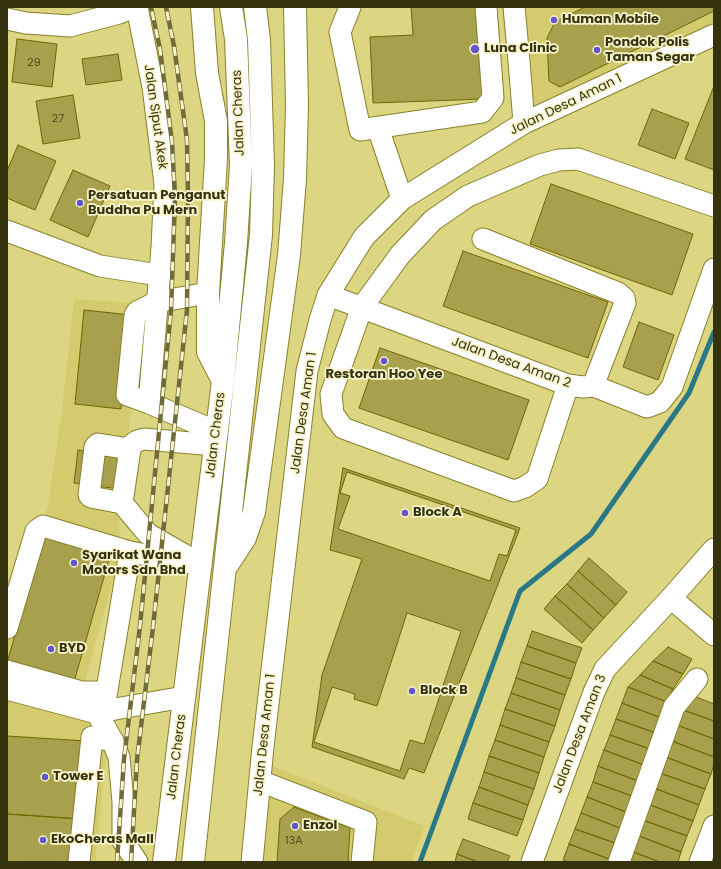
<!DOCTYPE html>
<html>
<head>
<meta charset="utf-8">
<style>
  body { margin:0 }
  #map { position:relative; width:721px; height:869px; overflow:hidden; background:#dcd581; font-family:Poppins,sans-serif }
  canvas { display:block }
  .frame { position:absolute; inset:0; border:8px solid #35320e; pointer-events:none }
</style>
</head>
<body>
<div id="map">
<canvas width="721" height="869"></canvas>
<div class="frame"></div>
</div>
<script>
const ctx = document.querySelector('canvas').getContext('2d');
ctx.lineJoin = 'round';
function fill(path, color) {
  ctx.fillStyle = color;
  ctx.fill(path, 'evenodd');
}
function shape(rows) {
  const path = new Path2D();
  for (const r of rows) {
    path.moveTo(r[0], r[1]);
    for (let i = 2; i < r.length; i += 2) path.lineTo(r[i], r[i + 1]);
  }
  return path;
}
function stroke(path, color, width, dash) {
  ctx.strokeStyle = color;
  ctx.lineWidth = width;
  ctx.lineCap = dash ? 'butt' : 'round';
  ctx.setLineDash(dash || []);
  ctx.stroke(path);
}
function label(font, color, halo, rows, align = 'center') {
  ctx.font = font + ' Poppins,sans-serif';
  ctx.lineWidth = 3.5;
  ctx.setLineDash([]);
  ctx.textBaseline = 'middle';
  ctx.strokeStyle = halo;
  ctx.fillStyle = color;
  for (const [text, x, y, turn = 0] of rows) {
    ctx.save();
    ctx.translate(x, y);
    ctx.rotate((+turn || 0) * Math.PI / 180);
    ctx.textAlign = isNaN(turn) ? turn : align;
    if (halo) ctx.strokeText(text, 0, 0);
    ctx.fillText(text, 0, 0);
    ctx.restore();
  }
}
fill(shape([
  [501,7,714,7,714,25,515,122],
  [74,299,143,304,119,515,120,555,83,687,7,667,7,640,48,506,62,411],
  [7,681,111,709,95,862,7,862],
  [272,766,424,826,412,862,263,862]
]), '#d3cb6e');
stroke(shape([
  [420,862,520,591,591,534,689,393,714,332]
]), '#2a7886', 5);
const building = shape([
  [411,7,480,7,485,99,373,103,370,37,413,35,411,7],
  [585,7,714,7,714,11,560,87,549,81,547,38,555,22,585,7],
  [17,39,57,44,52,87,12,82,17,39],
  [118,54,122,80,86,85,82,59,118,54],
  [714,86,714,170,685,159,714,86],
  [73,95,80,138,43,144,36,101,73,95],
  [652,109,689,123,675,159,638,145,652,109],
  [18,145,56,161,35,210,7,198,7,171,18,145],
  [73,170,110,186,88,237,50,220,73,170],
  [551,184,693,234,672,295,530,244,551,184],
  [463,251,608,302,588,358,443,306,463,251],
  [84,310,131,315,121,409,75,404,84,310],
  [639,322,674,335,658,380,623,367,639,322],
  [380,348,529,400,508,460,359,408,380,348],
  [78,450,123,455,119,489,74,483,78,450],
  [343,468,520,528,424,773,409,768,404,779,312,747,322,675,362,559,330,550,343,468],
  [347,472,516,530,507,556,499,554,490,581,338,529,350,496,340,493,347,472],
  [43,536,110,556,74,682,7,663,43,536],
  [589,558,627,592,616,605,578,571,589,558],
  [578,571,616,605,604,618,567,584,578,571],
  [567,584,604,618,593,630,555,596,567,584],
  [555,596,593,630,582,643,544,609,555,596],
  [407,613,461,631,424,744,410,740,400,771,314,742,332,687,355,694,354,699,377,706,407,613],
  [532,631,582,648,576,663,527,646,532,631],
  [527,646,576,663,571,679,521,662,527,646],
  [668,647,692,659,683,674,653,661,668,647],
  [653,661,683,674,673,689,640,675,653,661],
  [521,662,571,679,565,695,516,678,521,662],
  [640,675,673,689,667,702,628,687,640,675],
  [516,678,565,695,560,710,511,693,516,678],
  [628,687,667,702,661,718,622,703,628,687],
  [511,693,560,710,555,726,505,709,511,693],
  [686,693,714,704,714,721,680,709,686,693],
  [622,703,661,718,656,733,616,719,622,703],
  [505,709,555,726,549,742,500,725,505,709],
  [680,709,714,721,714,739,674,724,680,709],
  [616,719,656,733,650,749,610,735,616,719],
  [674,724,714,739,714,757,669,740,674,724],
  [500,725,549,742,544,757,495,740,500,725],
  [610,735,650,749,644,765,604,750,610,735],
  [7,736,86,741,81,819,7,814,7,736],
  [495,740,544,757,539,773,489,756,495,740],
  [669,740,714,757,714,764,711,774,663,756,669,740],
  [604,750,644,765,638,781,598,766,604,750],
  [489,756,539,773,534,789,484,772,489,756],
  [663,756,711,774,705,789,657,772,663,756],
  [598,766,638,781,632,796,593,782,598,766],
  [484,772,534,789,528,805,479,787,484,772],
  [657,772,705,789,699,805,651,787,657,772],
  [593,782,632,796,626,812,587,797,593,782],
  [479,787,528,805,523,820,473,803,479,787],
  [651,787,699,805,693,821,645,803,651,787],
  [587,797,626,812,620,828,581,813,587,797],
  [473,803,523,820,517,836,468,819,473,803],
  [645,803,693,821,687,836,640,819,645,803],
  [294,807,350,828,348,862,277,862,280,819,294,807],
  [581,813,620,828,615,843,575,829,581,813],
  [7,814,81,819,76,862,7,862,7,814],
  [640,819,687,836,681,852,634,834,640,819],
  [575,829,615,843,609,859,569,844,575,829],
  [634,834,681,852,678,862,660,862,628,850,634,834],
  [463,839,510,856,507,862,478,862,457,854,463,839],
  [569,844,609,859,608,862,569,862,563,860,569,844],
  [628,850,660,862,623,862,628,850],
  [457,854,478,862,455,862,457,854]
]);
fill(building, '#a7a04c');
stroke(building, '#6f6703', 1);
const minor = shape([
  [137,7,153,87,165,184,162,247,149,403],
  [350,7,340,32,360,130,482,112,493,98,486,7],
  [514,7,519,61,524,123],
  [7,19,26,23,70,26,119,13,134,7],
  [378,128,402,199],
  [7,231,100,266,159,275],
  [483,239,618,293,624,298,625,303,593,386],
  [208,293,157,302,137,312,135,315,127,395,149,403,217,432],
  [328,295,568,385,583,387,593,386,599,388,647,407,660,402,672,387,714,269],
  [568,385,537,479,525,487,514,491,343,428,333,414,331,394,362,307,400,255,433,220,468,196,540,165,559,160,578,159,714,206],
  [130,449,98,444,95,447,89,495,91,497,122,503,148,534,188,557],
  [122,503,130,449,133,444,137,441,144,439,215,445],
  [671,598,714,635],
  [7,628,36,531,43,526,130,552,201,565],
  [7,671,82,692,106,692],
  [7,689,97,713,115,709,184,697],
  [115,709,108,705,105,702,130,552],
  [97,713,111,738,119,757,123,802,123,841,137,862],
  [260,781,366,822,362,862],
  [79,862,92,737,113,741],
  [252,862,263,747,307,371,320,320,328,295,364,237,402,199,524,123,714,35],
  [532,862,594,692,605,669,671,598,714,549],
  [619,862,674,707,697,679],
  [700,862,714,826]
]);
const highway = shape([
  [202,7,207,73,216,121,216,159,208,293,208,352,223,381],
  [228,564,245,538,254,512,289,255,295,179,297,105,295,7],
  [164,862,223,381,236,243,241,165,236,39,231,7],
  [193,862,261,235,263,166,259,40,255,7]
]);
stroke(minor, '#88812b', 23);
stroke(highway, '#88812b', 24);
stroke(minor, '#fff', 21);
stroke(highway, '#fff', 22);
const rail = shape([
  [117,862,124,759,140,626,171,310,175,198,172,142,160,49,151,7],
  [131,862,137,760,153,627,187,310,188,196,187,140,174,46,166,7]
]);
stroke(rail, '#716c37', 4.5);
stroke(rail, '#f7f4cc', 3, [9]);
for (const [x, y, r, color] of [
  [554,20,4,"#6354cd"],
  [475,49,5,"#6354cd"],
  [597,50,4,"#6354cd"],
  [80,203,4,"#6354cd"],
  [384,361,4,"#6354cd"],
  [405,513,4,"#6354cd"],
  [74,563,4,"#6354cd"],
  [51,649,4,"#6354cd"],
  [412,691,4,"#6354cd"],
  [45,777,4,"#6354cd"],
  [295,826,4,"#6354cd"],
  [43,840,4,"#6354cd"]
]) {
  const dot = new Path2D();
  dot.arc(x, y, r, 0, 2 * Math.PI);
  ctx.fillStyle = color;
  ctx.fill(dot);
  stroke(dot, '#f7f4cc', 1.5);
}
label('11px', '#524e1e', null, [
  ["29",34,63],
  ["27",58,119],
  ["13A",294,841]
]);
label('bold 13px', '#35320e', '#f7f4cc', [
  ["Human Mobile",562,20],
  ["Pondok Polis",605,43],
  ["Taman Segar",605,58],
  ["Luna Clinic",484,49],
  ["Persatuan Penganut",88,196],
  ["Buddha Pu Mern",88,211],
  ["Restoran Hoo Yee",384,375,"center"],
  ["Block A",413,513],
  ["Syarikat Wana",82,556],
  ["Motors Sdn Bhd",82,571],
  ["BYD",59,649],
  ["Block B",420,691],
  ["Tower E",53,777],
  ["Enzol",303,826],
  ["EkoCheras Mall",51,840]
], 'left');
label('13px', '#35320e', '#f7f4cc', [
  ["Jalan Desa Aman 1",566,105,-26],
  ["Jalan Cheras",239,113,-92],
  ["Jalan Siput Akek",155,117,82],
  ["Jalan Desa Aman 2",511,363,20],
  ["Jalan Desa Aman 1",304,413,-82],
  ["Jalan Cheras",216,435,-83],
  ["Jalan Desa Aman 3",580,734,-69],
  ["Jalan Desa Aman 1",265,735,-84],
  ["Jalan Cheras",177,757,-83]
]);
</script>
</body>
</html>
